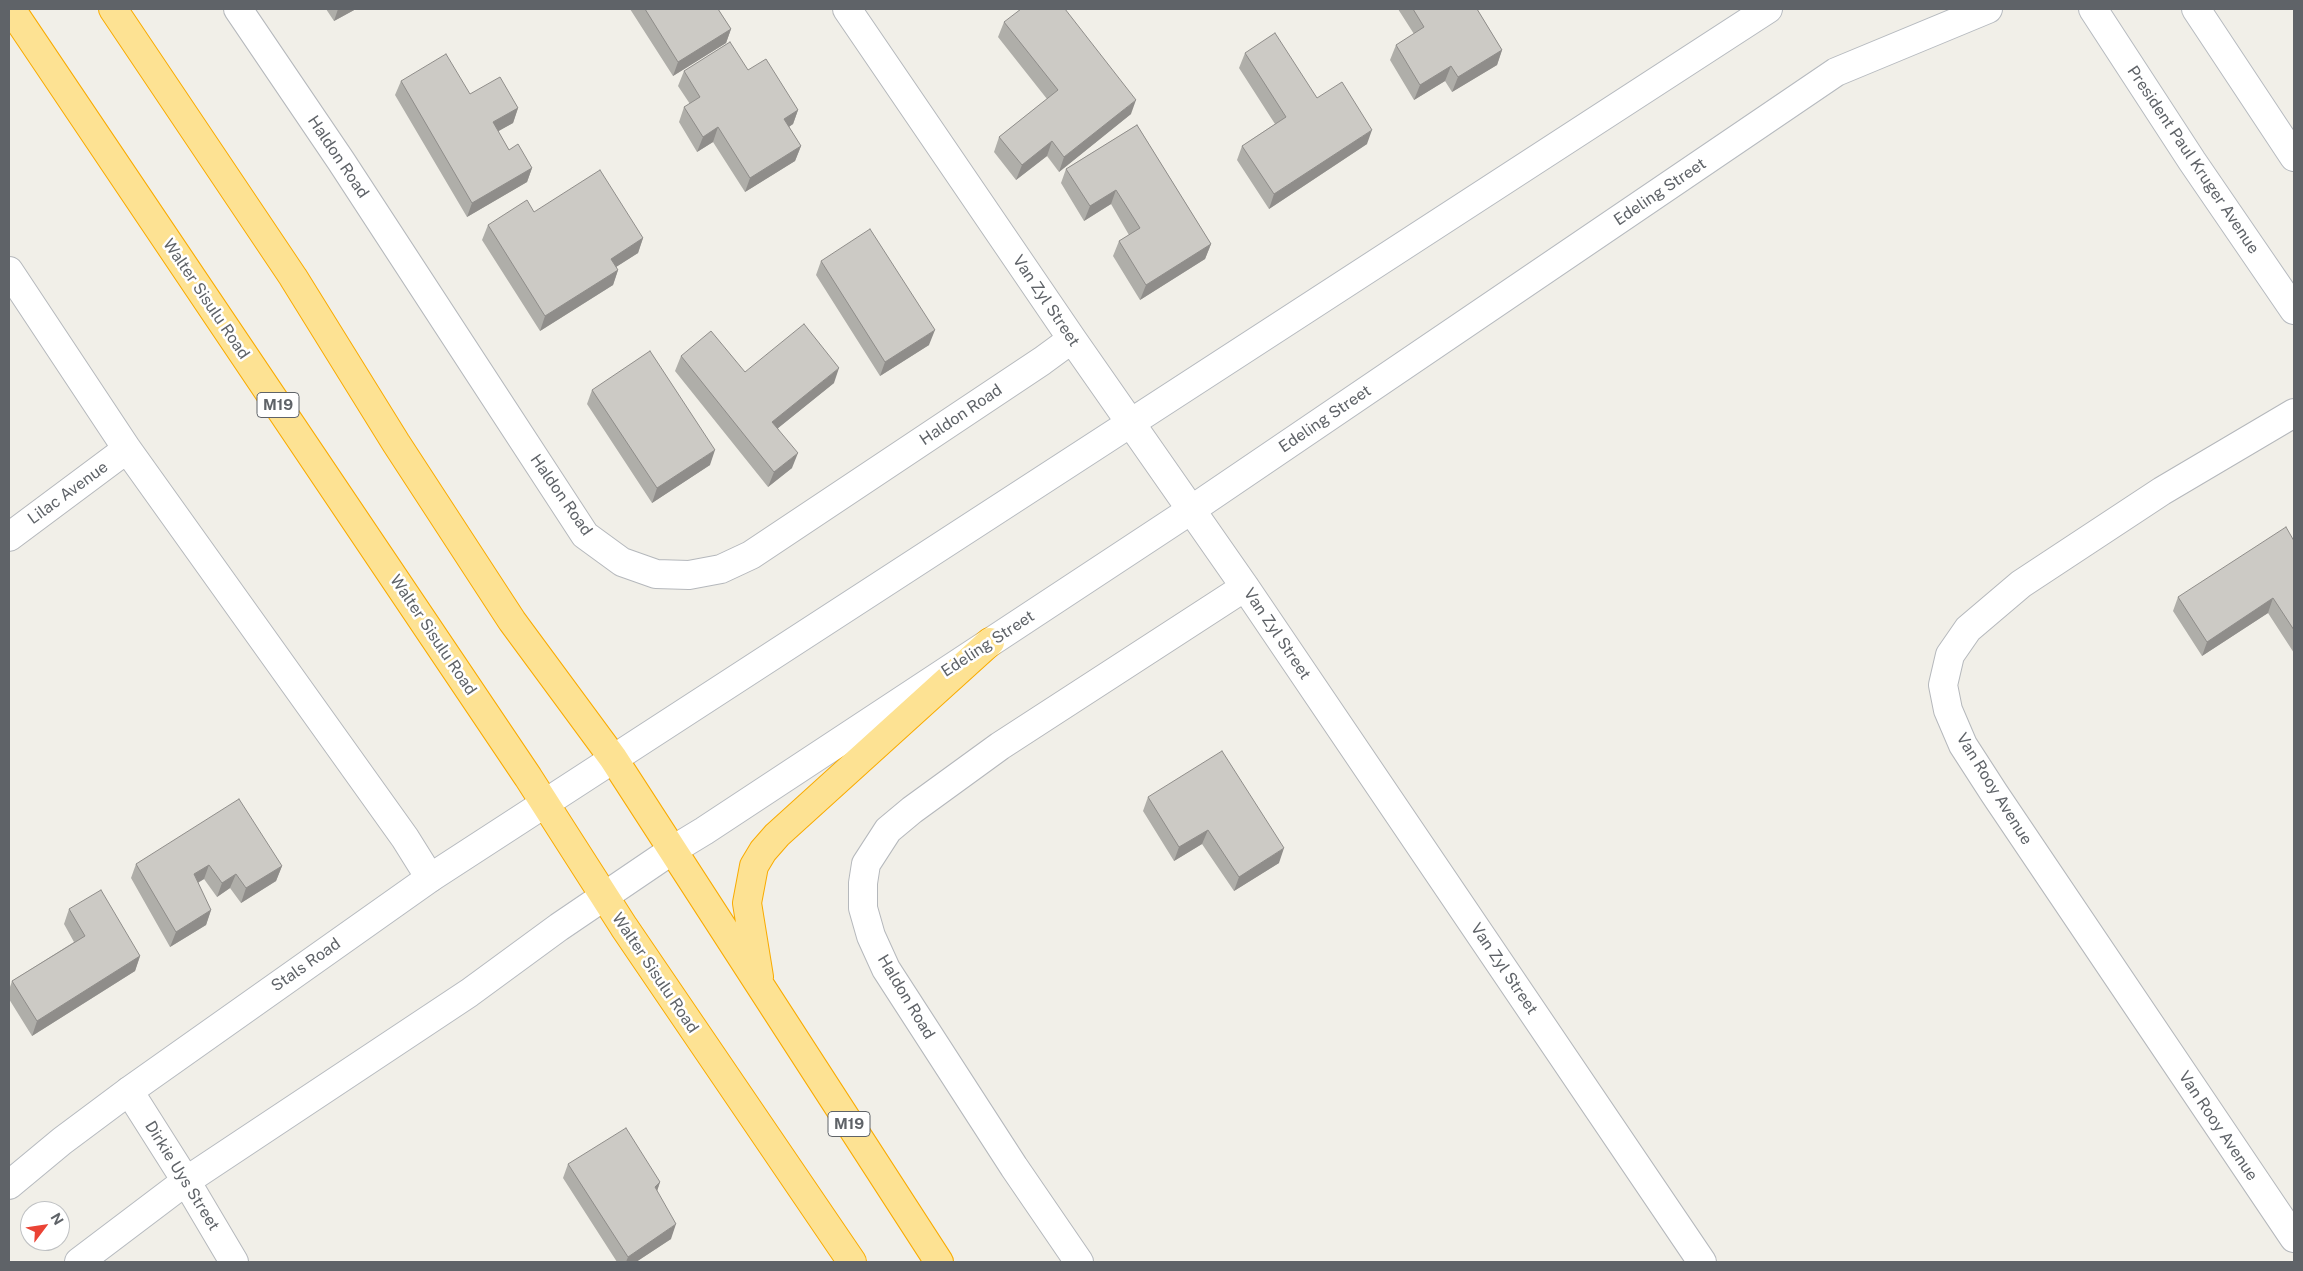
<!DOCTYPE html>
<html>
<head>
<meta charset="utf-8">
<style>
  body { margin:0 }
  #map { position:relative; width:2303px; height:1271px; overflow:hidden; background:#f1efe8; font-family:"Public Sans",sans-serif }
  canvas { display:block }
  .frame { position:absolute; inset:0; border:10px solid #5f6368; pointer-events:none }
  .north { position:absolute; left:20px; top:1201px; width:50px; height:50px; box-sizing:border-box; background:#fff; border:1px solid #bfc1c3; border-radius:50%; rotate:59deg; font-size:14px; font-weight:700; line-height:20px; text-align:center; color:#5f6368 }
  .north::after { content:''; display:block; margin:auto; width:18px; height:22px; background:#ea4335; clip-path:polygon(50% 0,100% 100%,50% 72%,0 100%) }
</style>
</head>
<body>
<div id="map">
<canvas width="2303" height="1271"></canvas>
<div class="frame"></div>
<div class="north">N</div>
</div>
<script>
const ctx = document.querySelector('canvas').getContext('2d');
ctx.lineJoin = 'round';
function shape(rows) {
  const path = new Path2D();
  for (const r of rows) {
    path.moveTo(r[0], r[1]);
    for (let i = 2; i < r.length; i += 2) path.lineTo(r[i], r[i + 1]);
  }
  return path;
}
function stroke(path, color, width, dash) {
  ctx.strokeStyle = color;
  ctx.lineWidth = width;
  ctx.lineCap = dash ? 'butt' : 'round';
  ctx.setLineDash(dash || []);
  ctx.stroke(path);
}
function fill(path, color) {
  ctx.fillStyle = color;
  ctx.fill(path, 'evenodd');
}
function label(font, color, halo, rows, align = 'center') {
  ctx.font = font + ' "Public Sans",sans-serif';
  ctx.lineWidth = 5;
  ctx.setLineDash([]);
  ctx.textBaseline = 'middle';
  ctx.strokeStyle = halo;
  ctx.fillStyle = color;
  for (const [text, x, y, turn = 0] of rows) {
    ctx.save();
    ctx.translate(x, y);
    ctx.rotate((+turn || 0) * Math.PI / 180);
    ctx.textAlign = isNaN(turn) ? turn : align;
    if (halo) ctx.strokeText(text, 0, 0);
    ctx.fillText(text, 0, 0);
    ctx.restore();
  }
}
const street = shape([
  [238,9,341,161,585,535,622,562,656,574,689,575,721,569,751,555,1042,361,1072,339],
  [847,9,1072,339,1245,587,1702,1262],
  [9,271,127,449,405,838,430,878],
  [2294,413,2162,491,2021,584,1968,629,1950,655,1943,685,1948,710,1963,745,1994,793,2294,1238],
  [9,537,127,449],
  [129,1091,186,1181,234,1262],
  [1079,1262,1014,1167,886,969,871,936,863,908,863,883,866,864,888,830,912,810,1000,746,1245,587]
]);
const secondary = shape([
  [2093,9,2192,161,2294,310],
  [2196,9,2294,157],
  [9,1185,62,1141,129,1091,430,878,1768,9],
  [79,1262,186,1181,469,993,559,927,671,851,704,831,1191,510,1836,72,1988,9]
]);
const highway = shape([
  [11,9,528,777,624,927,852,1262],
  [113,9,293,277,396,443,512,621,613,758,939,1262],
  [759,977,747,903,754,866,763,851,777,835,990,642]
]);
stroke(street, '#b5b8bc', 30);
stroke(secondary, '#b6babf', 30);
stroke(highway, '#f9ab00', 30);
stroke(street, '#fff', 28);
stroke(secondary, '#fff', 28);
stroke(highway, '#fde293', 28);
fill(shape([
  [326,9,356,9,334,21],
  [630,9,718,9,731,29,726,43,673,76],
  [1398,9,1477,9,1502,50,1497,65,1452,92,1445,81,1414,100,1390,60,1396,45,1414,34],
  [1004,22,1131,114,1059,172,1047,156,1016,180,994,152,999,137,1047,99,998,37],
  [1245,53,1317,98,1367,144,1269,209,1237,160,1242,146,1275,124,1239,68],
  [748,70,798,110,793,124,789,127,801,146,795,161,745,192,713,142,697,152,679,122,684,107,690,104,678,86,684,71],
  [401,81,470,94,518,108,513,123,498,131,509,150,532,168,527,182,467,217,395,95],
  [1137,125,1211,244,1205,259,1140,300,1113,256,1119,241,1129,235,1111,204,1084,221,1061,183,1066,169],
  [534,212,643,238,638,253,616,267,618,270,613,285,540,331,482,240,488,225],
  [821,261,929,345,880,376,816,275],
  [681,356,745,372,834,383,778,428,792,468,768,487,675,371],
  [592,390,710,465,652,503,587,404],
  [2294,541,2294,653,2268,613,2202,656,2173,611,2178,597],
  [1148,797,1279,863,1234,891,1202,844,1174,861,1143,811],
  [136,864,282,866,276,881,241,903,230,888,217,897,204,879,198,883,211,910,206,925,170,947,131,878],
  [69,909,140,956,135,971,32,1036,9,999,9,990,12,981,74,942,64,924],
  [568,1164,660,1182,657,1191,671,1239,636,1262,617,1262,563,1178]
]), '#afaea9');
fill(shape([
  [338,9,356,9,334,21],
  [731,29,726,43,673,76,678,62],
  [1502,50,1497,65,1452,92,1458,77],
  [1451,66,1445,81,1414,100,1420,85],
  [1136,100,1131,114,1059,172,1064,157],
  [518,108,513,123,488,137,493,122],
  [798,110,793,124,778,134,784,119],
  [718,127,713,142,697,152,703,137],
  [1372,130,1367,144,1269,209,1274,194],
  [1052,141,1047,156,1016,180,1022,165],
  [801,146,795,161,745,192,750,178],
  [532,168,527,182,467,217,472,203],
  [1116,190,1111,204,1084,221,1090,206],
  [643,238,638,253,605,274,611,259],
  [1211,244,1205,259,1140,300,1146,285],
  [618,270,613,285,540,331,545,316],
  [935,330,929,345,880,376,885,362],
  [839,368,834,383,767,437,772,422],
  [715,450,710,465,652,503,657,488],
  [798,453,792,468,768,487,774,472],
  [2273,598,2268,613,2202,656,2207,642],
  [1208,830,1202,844,1174,861,1179,847],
  [1284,848,1279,863,1234,891,1239,877],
  [209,865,204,879,188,888,194,874],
  [282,866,276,881,241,903,246,888],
  [236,874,230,888,217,897,222,883],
  [211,910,206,925,170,947,176,932],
  [140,956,135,971,32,1036,37,1021],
  [660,1182,655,1197,655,1187],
  [676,1224,671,1239,636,1262,626,1262,628,1257]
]), '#8f8d8a');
const building = shape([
  [645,9,718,9,731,29,678,62,645,9],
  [1021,9,1065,9,1136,100,1064,157,1052,141,1022,165,999,137,1058,90,1004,22,1021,9],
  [1413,9,1477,9,1502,50,1458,77,1451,66,1420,85,1396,45,1424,27,1413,9],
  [1275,33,1317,98,1342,82,1372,130,1274,194,1242,146,1286,117,1245,53,1275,33],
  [730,42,748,70,766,59,798,110,784,119,801,146,750,178,718,127,703,137,684,107,700,97,684,71,730,42],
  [446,54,470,94,500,77,518,108,493,122,509,150,518,144,532,168,472,203,401,81,446,54],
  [1137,125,1211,244,1146,285,1119,241,1140,228,1116,190,1090,206,1066,169,1137,125],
  [600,170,643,238,611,259,618,270,545,316,488,225,527,200,534,212,600,170],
  [870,229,935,330,885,362,821,261,870,229],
  [804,324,839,368,772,422,798,453,774,472,681,356,711,331,745,372,804,324],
  [650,351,715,450,657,488,592,390,650,351],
  [2286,527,2294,541,2294,630,2273,598,2207,642,2178,597,2286,527],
  [1222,751,1284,848,1239,877,1208,830,1179,847,1148,797,1222,751],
  [239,799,282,866,246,888,236,874,222,883,209,865,194,874,211,910,176,932,136,864,239,799],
  [101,890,140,956,37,1021,12,981,85,936,69,909,101,890],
  [626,1128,660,1182,655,1187,676,1224,628,1257,568,1164,626,1128]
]);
fill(building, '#cccac5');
stroke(building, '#8f8d8a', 1);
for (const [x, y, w] of [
  [278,405,42],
  [849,1124,42]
]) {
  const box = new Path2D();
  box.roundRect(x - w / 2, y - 12.5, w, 25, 4);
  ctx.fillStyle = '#fff';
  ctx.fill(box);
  stroke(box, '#5f6368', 1);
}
label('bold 15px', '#5f6368', null, [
  ["M19",278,405],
  ["M19",849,1124]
]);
label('16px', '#5f6368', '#fff', [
  ["Haldon Road",338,157,56],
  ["President Paul Kruger Avenue",2193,160,56],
  ["Edeling Street",1660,192,-34],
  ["Walter Sisulu Road",206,299,56],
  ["Van Zyl Street",1046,301,56],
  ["Haldon Road",961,415,-34],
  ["Edeling Street",1325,419,-34],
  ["Lilac Avenue",68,493,-36],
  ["Haldon Road",561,495,55],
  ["Van Zyl Street",1277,634,56],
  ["Walter Sisulu Road",433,635,56],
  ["Edeling Street",988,644,-33],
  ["Van Rooy Avenue",1994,789,58],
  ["Stals Road",306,965,-35],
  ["Van Zyl Street",1504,969,56],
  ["Walter Sisulu Road",655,973,56],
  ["Haldon Road",906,997,59],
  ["Van Rooy Avenue",2218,1126,56],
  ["Dirkie Uys Street",182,1176,58]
]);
</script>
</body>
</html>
